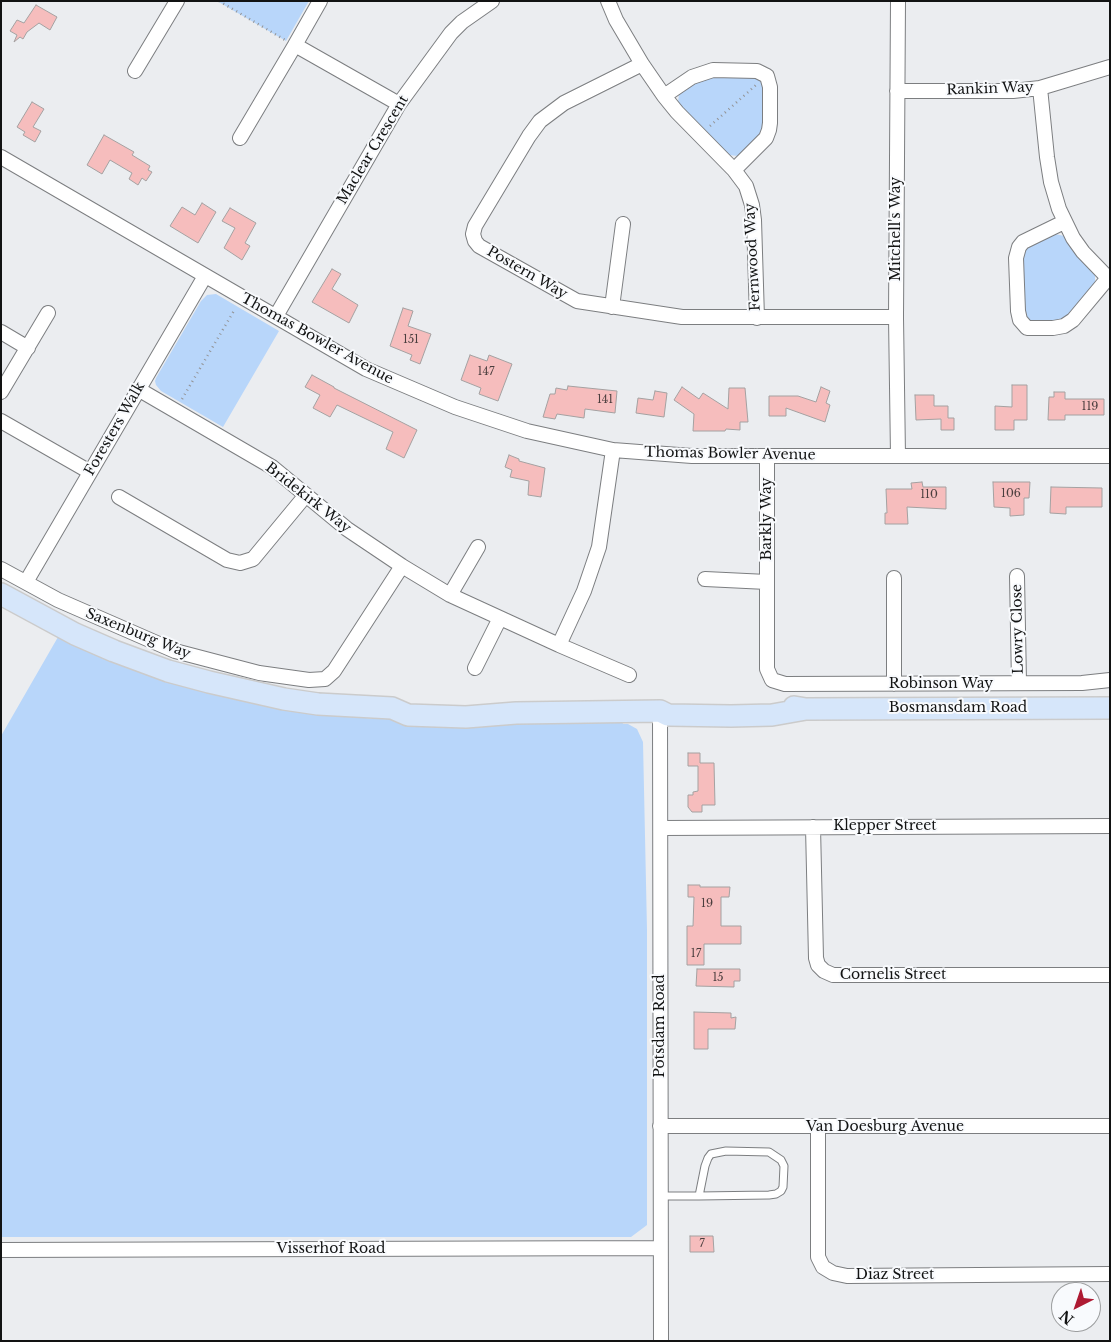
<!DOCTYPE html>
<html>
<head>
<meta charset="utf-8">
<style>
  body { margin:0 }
  #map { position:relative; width:1111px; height:1342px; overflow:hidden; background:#ebedf0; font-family:"Libre Baskerville",serif }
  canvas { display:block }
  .frame { position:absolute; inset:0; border:2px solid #121313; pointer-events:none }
  .north { position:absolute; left:1051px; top:1282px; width:50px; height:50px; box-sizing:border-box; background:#f8fafd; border:1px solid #9c9e9f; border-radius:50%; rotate:221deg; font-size:14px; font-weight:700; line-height:20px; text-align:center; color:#121313 }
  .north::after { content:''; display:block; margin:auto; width:18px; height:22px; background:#ae1a33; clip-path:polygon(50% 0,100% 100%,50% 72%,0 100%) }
</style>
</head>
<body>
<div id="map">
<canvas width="1111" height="1342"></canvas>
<div class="frame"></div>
<div class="north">N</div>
</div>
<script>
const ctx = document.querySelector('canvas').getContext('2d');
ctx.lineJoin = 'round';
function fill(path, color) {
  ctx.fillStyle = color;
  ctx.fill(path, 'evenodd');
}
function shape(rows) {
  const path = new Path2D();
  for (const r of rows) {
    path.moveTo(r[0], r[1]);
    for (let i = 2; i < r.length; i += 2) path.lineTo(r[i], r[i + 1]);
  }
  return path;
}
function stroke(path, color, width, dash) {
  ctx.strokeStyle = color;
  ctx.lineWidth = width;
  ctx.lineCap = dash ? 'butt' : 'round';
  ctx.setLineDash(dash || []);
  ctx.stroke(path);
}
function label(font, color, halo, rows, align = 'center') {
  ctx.font = font + ' "Libre Baskerville",serif';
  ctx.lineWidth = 4;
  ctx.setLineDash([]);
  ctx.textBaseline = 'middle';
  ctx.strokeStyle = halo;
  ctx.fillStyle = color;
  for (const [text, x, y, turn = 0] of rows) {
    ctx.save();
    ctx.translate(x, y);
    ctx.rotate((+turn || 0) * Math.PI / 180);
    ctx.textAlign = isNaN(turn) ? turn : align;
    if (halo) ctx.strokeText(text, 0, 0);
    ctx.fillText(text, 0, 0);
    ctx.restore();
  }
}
fill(shape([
  [217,1,309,1,286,41],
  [715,75,751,75,763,82,765,123,762,135,738,156,729,155,679,105,678,102,679,94,693,83],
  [1055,234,1064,236,1068,239,1095,274,1095,284,1065,321,1030,322,1022,311,1022,256,1027,246],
  [216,294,279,331,223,427,161,391,156,385,155,381,156,378,201,301,207,295],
  [58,637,187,687,250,703,302,712,376,719,622,720,623,724,628,724,637,729,643,742,647,930,647,1225,631,1237,1,1237,1,736]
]), '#b8d6fa');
const building = shape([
  [36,5,57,17,50,30,39,23,27,32,23,39,20,37,14,42,17,35,10,31,17,20,24,23,36,5],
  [32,102,44,109,33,127,41,131,35,142,23,135,25,132,17,127,32,102],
  [104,135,134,152,132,155,150,166,148,170,152,172,146,181,142,178,138,185,129,179,132,173,110,160,102,174,87,165,104,135],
  [202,203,216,212,198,243,170,226,182,207,195,215,202,203],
  [230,208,256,223,245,243,250,246,242,260,224,248,235,228,222,221,230,208],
  [332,269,341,274,332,289,358,305,349,323,312,302,332,269],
  [403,308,413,311,408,326,431,334,420,364,410,360,412,355,390,346,403,308],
  [470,355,487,361,489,355,512,364,498,401,479,394,481,388,461,380,470,355],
  [312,375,334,387,334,388,417,430,404,458,386,449,393,432,337,405,330,417,313,408,320,395,305,387,312,375],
  [1012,385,1027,385,1027,420,1014,420,1014,430,995,430,995,406,1012,407,1012,385],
  [568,386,617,391,615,413,585,409,584,418,557,414,555,419,543,417,550,394,555,394,556,388,567,390,568,386],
  [682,387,699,399,703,393,728,409,729,388,745,388,748,422,740,422,740,430,726,429,725,431,693,431,694,414,674,400,682,387],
  [821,387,830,391,826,403,830,405,825,422,786,408,786,416,769,416,769,396,798,396,816,402,821,387],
  [655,391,667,393,664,417,636,413,638,398,653,400,655,391],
  [1054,392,1065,392,1065,399,1104,399,1104,415,1065,415,1065,420,1048,420,1049,397,1054,397,1054,392],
  [915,395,934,395,934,406,948,406,948,418,954,418,954,430,941,430,941,419,916,420,915,395],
  [509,455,519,459,519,461,545,468,541,497,528,495,529,481,510,477,512,470,505,467,509,455],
  [922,482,923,487,946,487,946,509,907,507,908,524,885,524,885,513,887,513,886,489,912,489,911,483,922,482],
  [993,482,1030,482,1029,498,1024,498,1024,515,1010,516,1010,508,994,507,993,482],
  [1051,487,1102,488,1102,507,1066,507,1066,514,1050,513,1051,487],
  [688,753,700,753,700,763,714,763,715,805,702,805,702,812,692,812,688,807,688,795,693,795,693,792,698,791,698,766,688,766,688,753],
  [688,885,700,885,700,887,730,887,729,897,721,897,721,926,741,926,741,944,704,944,704,965,687,965,687,926,693,926,694,897,688,897,688,885],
  [697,969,740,969,740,981,734,981,734,987,696,986,697,969],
  [694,1012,731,1013,731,1018,736,1017,735,1029,708,1029,708,1049,694,1049,694,1012],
  [690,1236,713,1236,714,1252,690,1252,690,1236]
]);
fill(building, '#f6bdbd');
stroke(building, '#a4a1a1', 1);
const lane = shape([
  [660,1196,699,1196,769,1195,776,1194,781,1191,783,1187,784,1166,781,1160,769,1152,726,1151,711,1154,708,1158,705,1166,699,1196]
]);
const street = shape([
  [320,1,295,45,399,104],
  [608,1,616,20,642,64,664,96,677,112,734,170,746,186,752,205,754,220,757,318],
  [898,1,896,317,898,456],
  [642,64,564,103,540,121,529,136,475,226,473,234,475,241,479,246,577,301,682,317,896,317],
  [135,71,177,1],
  [1040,88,1047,157,1051,182,1059,209,1073,238,1083,252,1110,280],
  [897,91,1013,91,1040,88,1110,67],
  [664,96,692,77,713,70,757,71,767,76,770,87,770,123,769,130,766,138,734,170],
  [240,138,295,45],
  [1,157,366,369,455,407,527,431,613,450,692,456,1110,456],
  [1064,222,1023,242,1019,247,1016,258,1018,311,1020,320,1027,328,1053,328,1064,326,1073,320,1108,278],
  [612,307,623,224],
  [276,316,399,104,451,33,462,22,492,1],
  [1,332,28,348],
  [138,389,272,467,347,529,402,566,450,595,559,645,629,675],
  [1,392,48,313],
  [1,421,90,472],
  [767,456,767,669,772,680,785,684,1082,683,1110,680],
  [119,497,227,560,240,563,253,559,306,495],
  [1,569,58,600,175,651,259,673,309,680,325,679,334,671,402,566],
  [1017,576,1019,683],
  [705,579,767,582],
  [26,582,205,276],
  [450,595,478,547],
  [559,645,584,591,599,547,613,450],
  [475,668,500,618],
  [894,684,894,578],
  [660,711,661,1341],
  [813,827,816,958,818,965,824,971,833,975,1110,975],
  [661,828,1110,826],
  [660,1126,1110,1126],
  [818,1127,818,1257,823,1267,833,1273,847,1276,1110,1274],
  [1,1250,660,1248]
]);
const primary = shape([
  [1,594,75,634,114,651,168,671,209,682,284,699,318,704,392,708,408,715,466,717,516,713,660,711,668,715,731,716,772,715,806,709],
  [794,707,806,709,1110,708]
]);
stroke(lane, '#7c7e80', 9);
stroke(street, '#7c7e80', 16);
stroke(primary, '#cbcbcb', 24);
stroke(shape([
  [219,1,285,40],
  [710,126,756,85],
  [182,399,235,309]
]), '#939496', 2.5, [1, 4]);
stroke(lane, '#fff', 7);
stroke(street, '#fff', 14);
stroke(primary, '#d6e6fa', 21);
label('11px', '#4b3e3e', null, [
  ["151",411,340],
  ["147",486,372],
  ["141",605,400],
  ["119",1090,407],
  ["106",1011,494],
  ["110",929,495],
  ["19",707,904],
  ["17",696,954],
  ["15",718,978],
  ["7",702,1244]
]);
label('14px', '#121313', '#f8fafd', [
  ["Rankin Way",990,89,-2],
  ["Maclear Crescent",373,150,-59],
  ["Mitchell's Way",896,229,-90],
  ["Fernwood Way",753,257,-93],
  ["Postern Way",527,273,30],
  ["Thomas Bowler Avenue",317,339,29],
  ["Foresters Walk",115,429,-60],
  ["Thomas Bowler Avenue",730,454,1],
  ["Bridekirk Way",308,498,38],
  ["Barkly Way",767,519,-90],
  ["Lowry Close",1018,629,-91],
  ["Saxenburg Way",138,634,22],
  ["Robinson Way",941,684],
  ["Bosmansdam Road",958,708],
  ["Klepper Street",885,826],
  ["Cornelis Street",893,975],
  ["Potsdam Road",660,1026,-90],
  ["Van Doesburg Avenue",885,1127],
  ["Visserhof Road",331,1249],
  ["Diaz Street",895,1275]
]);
</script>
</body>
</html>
